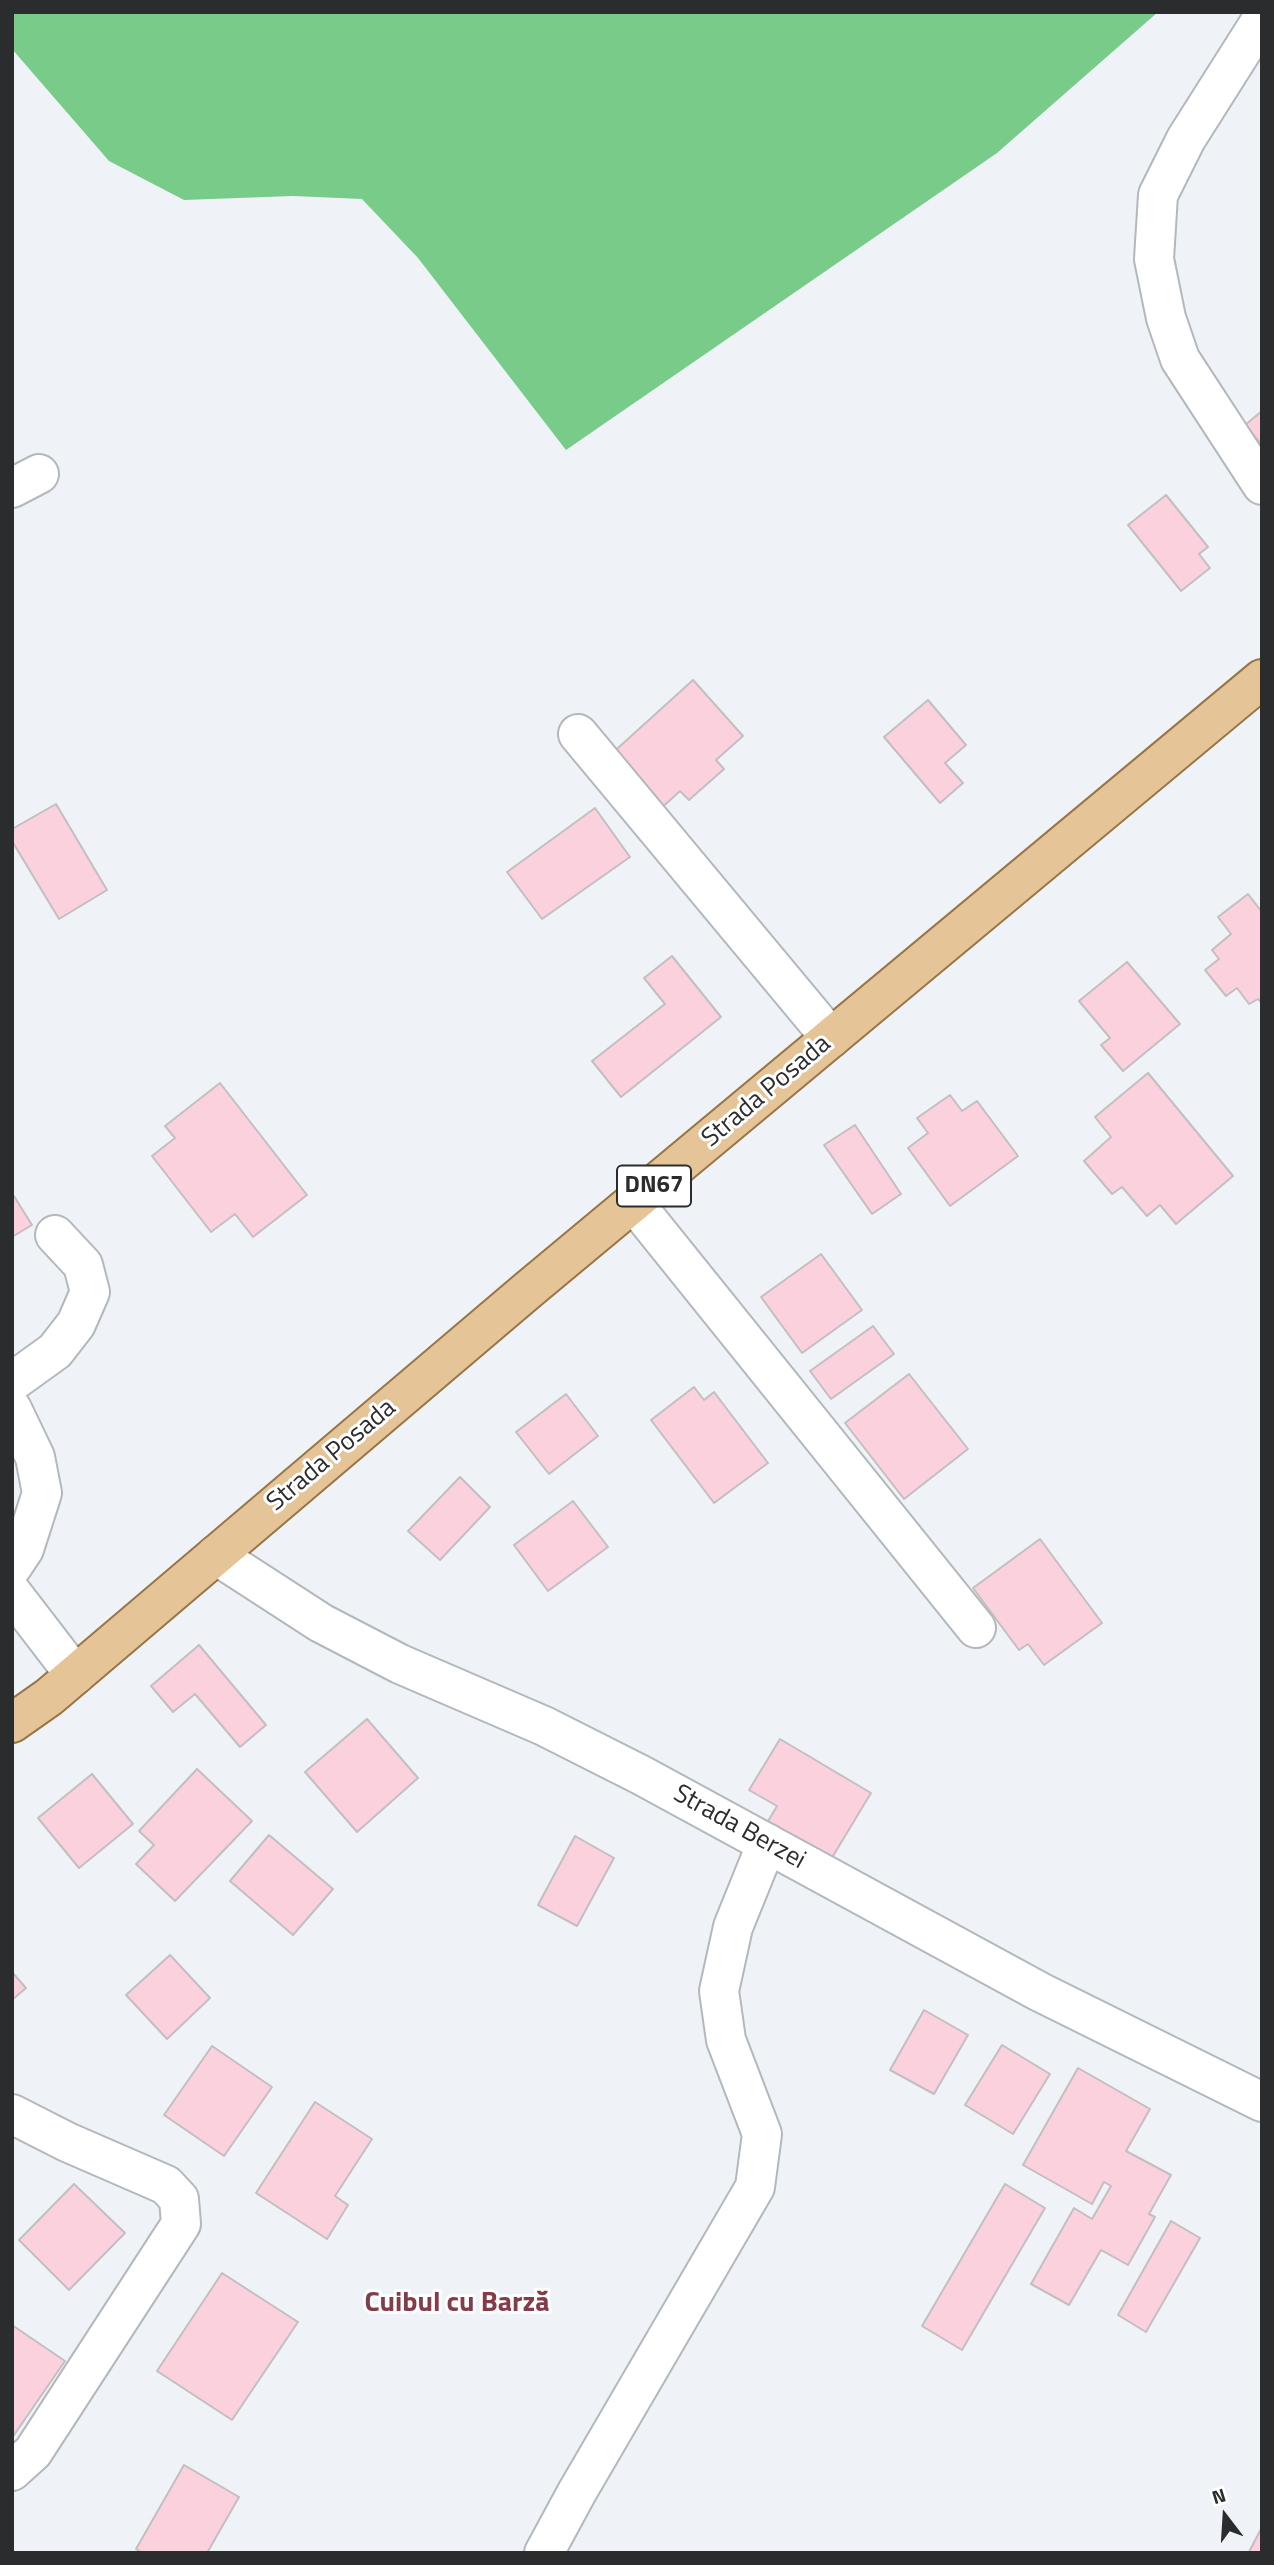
<!DOCTYPE html>
<html>
<head>
<meta charset="utf-8">
<style>
  body { margin:0 }
  #map { position:relative; width:1274px; height:2565px; overflow:hidden; background:#eff3f7; font-family:"Titillium Web",sans-serif }
  canvas { display:block }
  .frame { position:absolute; inset:0; border:14px solid #2a2c2d; pointer-events:none }
  .north { position:absolute; left:1190px; top:2481px; width:70px; height:70px; -webkit-text-stroke:5px #fff; paint-order:stroke; rotate:343deg; font-size:19px; font-weight:700; line-height:28px; text-align:center; color:#2a2c2d }
  .north::after { content:''; display:block; margin:auto; width:24px; height:32px; background:#2a2c2d; clip-path:polygon(50% 0,100% 100%,50% 72%,0 100%) }
</style>
</head>
<body>
<div id="map">
<canvas width="1274" height="2565"></canvas>
<div class="frame"></div>
<div class="north">N</div>
</div>
<script>
const ctx = document.querySelector('canvas').getContext('2d');
ctx.lineJoin = 'round';
function fill(path, color) {
  ctx.fillStyle = color;
  ctx.fill(path, 'evenodd');
}
function shape(rows) {
  const path = new Path2D();
  for (const r of rows) {
    path.moveTo(r[0], r[1]);
    for (let i = 2; i < r.length; i += 2) path.lineTo(r[i], r[i + 1]);
  }
  return path;
}
function stroke(path, color, width, dash) {
  ctx.strokeStyle = color;
  ctx.lineWidth = width;
  ctx.lineCap = dash ? 'butt' : 'round';
  ctx.setLineDash(dash || []);
  ctx.stroke(path);
}
function label(font, color, halo, rows, align = 'center') {
  ctx.font = font + ' "Titillium Web",sans-serif';
  ctx.lineWidth = 6;
  ctx.setLineDash([]);
  ctx.textBaseline = 'middle';
  ctx.strokeStyle = halo;
  ctx.fillStyle = color;
  for (const [text, x, y, turn = 0] of rows) {
    ctx.save();
    ctx.translate(x, y);
    ctx.rotate((+turn || 0) * Math.PI / 180);
    ctx.textAlign = isNaN(turn) ? turn : align;
    if (halo) ctx.strokeText(text, 0, 0);
    ctx.fillText(text, 0, 0);
    ctx.restore();
  }
}
fill(shape([
  [12,12,1158,12,997,153,566,450,418,258,362,199,293,196,184,200,109,161,12,49]
]), '#79cb8a');
const building = shape([
  [1262,411,1262,445,1245,425,1262,411],
  [1166,495,1208,547,1199,554,1210,568,1181,591,1128,525,1166,495],
  [693,680,743,736,716,760,724,769,689,800,680,791,657,812,608,757,693,680],
  [928,700,966,745,945,763,963,783,940,803,884,737,928,700],
  [56,804,107,890,59,919,12,841,12,829,56,804],
  [595,808,630,857,542,919,507,872,595,808],
  [1248,894,1262,912,1262,1003,1258,999,1249,1004,1237,988,1226,996,1205,970,1219,959,1212,950,1231,934,1218,917,1248,894],
  [672,956,721,1017,621,1097,592,1061,665,1004,644,978,672,956],
  [1127,962,1180,1024,1123,1071,1101,1045,1110,1038,1079,1001,1127,962],
  [1148,1073,1233,1176,1176,1224,1160,1205,1147,1216,1122,1187,1112,1194,1084,1161,1111,1137,1095,1117,1148,1073],
  [220,1083,307,1195,253,1237,235,1214,211,1232,152,1156,175,1138,165,1126,220,1083],
  [950,1095,962,1111,977,1101,1018,1156,950,1206,908,1148,928,1133,917,1118,950,1095],
  [855,1125,901,1194,872,1214,824,1145,855,1125],
  [12,1193,32,1225,12,1237,12,1193],
  [821,1254,862,1310,802,1353,761,1297,821,1254],
  [873,1326,894,1354,831,1399,810,1371,873,1326],
  [909,1374,968,1449,904,1499,845,1423,909,1374],
  [694,1387,704,1400,714,1392,768,1463,714,1503,651,1420,694,1387],
  [566,1394,598,1436,549,1474,516,1432,566,1394],
  [460,1477,490,1507,440,1560,408,1531,460,1477],
  [573,1501,608,1547,548,1591,514,1545,573,1501],
  [1040,1539,1102,1623,1044,1665,1028,1644,1019,1650,973,1588,1040,1539],
  [199,1645,266,1725,240,1747,195,1694,173,1712,151,1686,199,1645],
  [367,1719,418,1778,357,1832,305,1772,367,1719],
  [780,1739,871,1793,830,1861,767,1823,777,1806,749,1790,780,1739],
  [197,1769,252,1821,175,1901,136,1864,154,1845,139,1831,197,1769],
  [92,1774,133,1824,79,1868,38,1818,92,1774],
  [269,1835,333,1889,293,1935,230,1881,269,1835],
  [575,1836,614,1858,577,1926,538,1905,575,1836],
  [170,1955,210,1998,167,2039,126,1995,170,1955],
  [12,1972,26,1988,12,2000,12,1972],
  [924,2010,968,2035,934,2094,890,2070,924,2010],
  [1002,2045,1050,2074,1013,2134,965,2105,1002,2045],
  [212,2046,272,2087,224,2156,164,2115,212,2046],
  [1078,2068,1150,2109,1126,2151,1171,2175,1149,2214,1155,2217,1128,2265,1101,2250,1069,2305,1031,2284,1074,2208,1092,2219,1111,2186,1104,2182,1092,2204,1023,2165,1078,2068],
  [315,2102,372,2139,335,2196,348,2205,327,2239,256,2193,315,2102],
  [74,2184,125,2233,69,2290,19,2240,74,2184],
  [1005,2184,1045,2208,962,2350,922,2326,1005,2184],
  [1171,2221,1200,2238,1146,2332,1118,2315,1171,2221],
  [222,2273,298,2322,232,2420,157,2371,222,2273],
  [12,2325,65,2361,12,2438,12,2325],
  [184,2465,239,2497,207,2553,143,2553,136,2549,184,2465],
  [1262,2527,1262,2553,1249,2553,1249,2552,1262,2527]
]);
fill(building, '#fbd1dd');
stroke(building, '#c4bec0', 2);
const minor = shape([
  [1262,19,1186,139,1158,195,1154,259,1166,318,1180,359,1262,485],
  [12,488,39,474],
  [578,734,831,1038],
  [634,1203,976,1628],
  [12,1382,55,1351,76,1324,90,1292,83,1265,55,1235],
  [12,1409,35,1457,42,1493,24,1549,12,1567],
  [216,1555,321,1623,400,1664,544,1726,641,1775,1040,1992,1262,2102],
  [12,1593,75,1675],
  [12,2114,67,2142,166,2185,179,2199,181,2224,33,2452,12,2471],
  [544,2553,577,2492,755,2187,762,2134,726,2040,719,1991,733,1927,767,1843]
]);
const major = shape([
  [12,1723,49,1697,528,1290,1262,679]
]);
stroke(minor, '#b3b8bc', 42);
stroke(major, '#987546', 42);
stroke(minor, '#fff', 38);
stroke(major, '#e5c498', 38);
for (const [x, y, w] of [
  [654,1186,74]
]) {
  const box = new Path2D();
  box.roundRect(x - w / 2, y - 20.5, w, 41, 5);
  ctx.fillStyle = '#fff';
  ctx.fill(box);
  stroke(box, '#2a2c2d', 2);
}
label('bold 24px', '#2a2c2d', null, [
  ["DN67",654,1186]
]);
label('26px', '#2a2c2d', '#fff', [
  ["Strada Posada",767,1092,-40],
  ["Strada Posada",332,1456,-40],
  ["Strada Berzei",739,1828,29]
]);
label('bold 28px', '#843c4a', '#fff', [
  ["Cuibul cu Barză",457,2304]
]);
</script>
</body>
</html>
